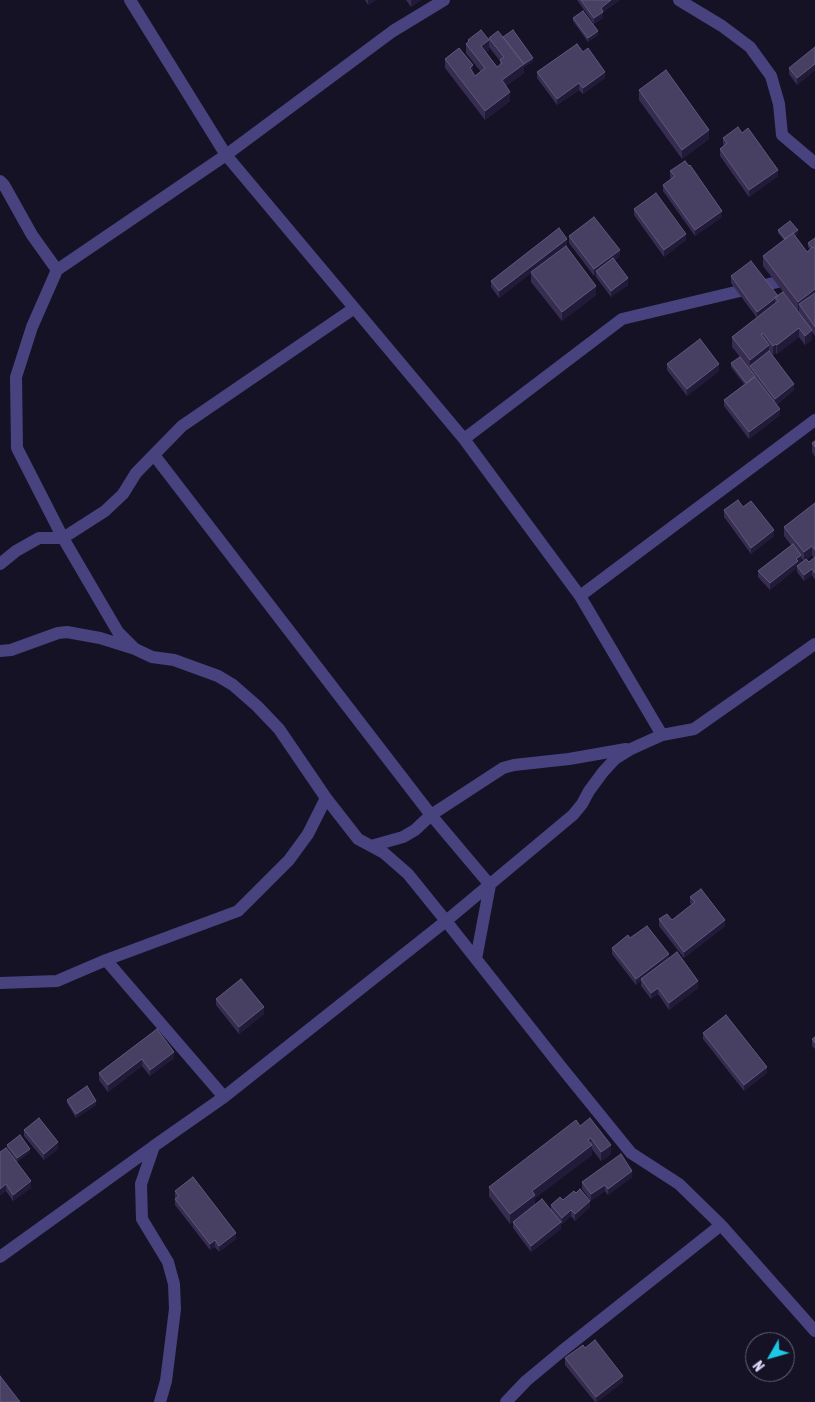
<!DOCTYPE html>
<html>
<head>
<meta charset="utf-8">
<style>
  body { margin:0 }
  #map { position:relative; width:815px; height:1402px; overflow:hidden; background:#161225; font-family:"Asap Condensed",sans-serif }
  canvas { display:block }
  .north { position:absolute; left:745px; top:1332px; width:50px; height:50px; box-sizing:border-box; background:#161225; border:1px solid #67627b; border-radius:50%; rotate:232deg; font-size:14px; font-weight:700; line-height:20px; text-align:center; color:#e0dafb }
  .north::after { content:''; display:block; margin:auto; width:18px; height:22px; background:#1cc8e5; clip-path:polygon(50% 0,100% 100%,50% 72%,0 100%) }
</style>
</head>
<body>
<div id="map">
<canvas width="815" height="1402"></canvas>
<div class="north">N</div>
</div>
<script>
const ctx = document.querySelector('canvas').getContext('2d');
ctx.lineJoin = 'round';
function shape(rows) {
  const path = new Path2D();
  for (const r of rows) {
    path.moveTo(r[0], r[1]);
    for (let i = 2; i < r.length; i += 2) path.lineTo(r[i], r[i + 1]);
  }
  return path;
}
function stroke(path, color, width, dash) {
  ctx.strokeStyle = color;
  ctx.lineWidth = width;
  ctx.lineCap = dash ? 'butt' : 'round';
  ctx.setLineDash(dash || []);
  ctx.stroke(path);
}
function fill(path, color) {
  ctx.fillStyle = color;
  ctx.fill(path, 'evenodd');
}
stroke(shape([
  [130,0,226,155,393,31,444,0],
  [679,0,722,26,750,47,771,76,779,104,782,135,815,163],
  [0,181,4,185,32,235,57,270],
  [464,439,622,319,815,273],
  [154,455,431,815,490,885,476,959],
  [0,564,16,551,39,538,63,538,105,511,123,494,136,473,182,426,353,309],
  [580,596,815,420],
  [0,651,11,650,58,633,67,632,100,638,132,648],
  [662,735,694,729,815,644],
  [371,846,403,837,415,830,431,815,503,768,514,765,569,759,626,749],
  [106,960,224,1097],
  [0,983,57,981,106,960,238,911,289,860,308,834,326,798],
  [0,1257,154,1146],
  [160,1402,166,1381,175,1309,174,1284,168,1262,142,1219,141,1184,154,1146,224,1097,446,921,573,815,582,804,589,791,603,772,615,759,631,749,662,735,580,596,464,439,226,155,57,270,32,327,16,377,17,448,63,538,118,632,135,649,152,657,174,660,218,676,233,685,257,706,279,729,326,798,358,839,384,853,408,874,446,921,562,1068,631,1153,679,1184,721,1225,815,1331],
  [506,1402,526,1381,562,1351,721,1225]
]), '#48427f', 12);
fill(shape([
  [365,0,376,0,368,5],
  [406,0,421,0,411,7],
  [577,0,620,0,603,12,603,18,594,24],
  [573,18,598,35,588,42,573,21],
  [503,37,533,61,524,67,524,73,506,86,510,101,485,120,445,68,445,59,475,76,481,72,466,53,466,44,468,43,468,40,489,50,486,52,497,67,500,65,500,61,489,47,489,38],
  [815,47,815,70,797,85,789,74,789,68],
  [583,52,605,78,583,94,579,90,557,105,537,78,537,72],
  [639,90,709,139,682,159,639,100],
  [742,133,778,176,749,197,720,156,720,149,724,146,723,144,723,138],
  [670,171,722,217,695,236,663,191,663,185,671,179,670,177],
  [634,209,686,240,664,257,634,215],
  [778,230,798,234,795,236,807,252,810,250,808,247,808,243,815,238,815,336,812,332,812,340,805,345,799,337,777,354,776,353,773,355,769,351,794,390,776,405,780,415,749,439,724,406,724,400,744,384,731,367,731,363,740,357,732,347,732,337,757,318,731,283,731,276,778,296,794,306,763,266,763,256,784,240,778,233],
  [569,236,620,256,615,260,628,285,611,297,596,277,596,275,594,276,569,243],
  [567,245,566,246,596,295,562,321,531,282,531,273,499,298,491,287,491,281],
  [667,364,719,371,687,396,667,370],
  [815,441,815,457,812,452,812,443],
  [815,503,815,580,812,575,804,581,797,572,797,568,770,590,758,577,758,571,791,545,784,536,784,527],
  [812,555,814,558,809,562,807,559],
  [801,558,804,561,798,565,798,564,801,562],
  [743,507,774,536,751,554,724,517,724,510],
  [690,897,725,926,684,958,659,926,659,919,672,920,692,905,690,903],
  [630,938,669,959,698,988,669,1010,658,994,651,999,641,986,641,981,636,985,612,954,612,948],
  [216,999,264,1014,239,1034,216,1005],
  [157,1029,174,1058,150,1076,142,1066,108,1092,99,1080,99,1073],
  [703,1033,767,1073,744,1091,703,1039],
  [815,1037,815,1049,812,1046,812,1039],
  [67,1100,96,1105,76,1118,67,1103],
  [580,1126,611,1154,601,1161,592,1149,592,1155,535,1198,535,1204,551,1210,551,1205,563,1200,590,1207,575,1221,571,1216,562,1224,561,1223,561,1229,531,1252,513,1228,513,1222,521,1215,510,1224,489,1196,489,1187],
  [24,1130,58,1149,44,1160,24,1136],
  [7,1145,30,1152,17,1162,7,1148],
  [0,1152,31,1188,13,1201,6,1191,0,1195],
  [632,1177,608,1195,605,1191,591,1201,582,1189,582,1182],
  [175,1191,236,1239,219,1252,215,1247,210,1250,175,1205],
  [585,1348,623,1382,597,1402,595,1402,565,1365,565,1358]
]), '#362d51');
fill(shape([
  [368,0,376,0,368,5],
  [411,0,421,0,411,7],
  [611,0,620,0,603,12,603,18,594,24,594,18,601,8],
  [598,31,598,35,588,42,588,38],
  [489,40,489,50,481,55,481,46],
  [533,58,533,61,524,67,524,73,502,89,502,80],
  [815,64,815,70,797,85,797,78],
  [473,65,473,75,470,68],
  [605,72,605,78,583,94,583,88],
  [579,83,579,90,557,105,557,99],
  [510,92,510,101,485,120,485,111],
  [709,130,709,139,682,159,682,150],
  [778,170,778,176,749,197,749,190],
  [722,211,722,217,695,236,695,230],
  [798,230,798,234,786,243,786,239],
  [686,234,686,240,664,257,664,250],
  [567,239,567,245,499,298,499,291],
  [620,250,620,256,598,273,596,271,596,275,594,276,594,269],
  [628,278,628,285,611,297,611,291],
  [596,286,596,295,562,321,562,312],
  [815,289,815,299,799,304,799,311,798,312,798,302],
  [775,297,775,304,757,318,757,312],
  [799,328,799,337,777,354,777,345],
  [812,330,812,340,805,345,805,336],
  [776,344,776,353,773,355,773,346],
  [769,345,769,355,750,366,750,370,750,360],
  [719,364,719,371,687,396,687,389],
  [794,384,794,390,775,405,775,399],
  [780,409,780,415,749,439,749,432],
  [774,530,774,536,751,554,751,548],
  [812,546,812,555,804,561,804,552],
  [801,555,801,562,798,564,797,568,770,590,770,583],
  [812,569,812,575,804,581,804,575],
  [725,920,725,926,684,958,684,952],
  [669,954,669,960,641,979,641,981,636,985,636,979],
  [698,981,698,988,669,1010,669,1003],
  [658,988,658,994,651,999,651,993],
  [264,1007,264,1014,239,1034,239,1027],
  [174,1052,174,1058,150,1076,150,1070],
  [142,1059,142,1066,108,1092,108,1085],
  [767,1067,767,1073,744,1091,744,1085],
  [96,1101,96,1105,76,1118,76,1114],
  [591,1138,591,1146,592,1145,592,1155,535,1198,535,1204,510,1224,510,1214,532,1191],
  [58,1142,58,1149,44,1160,44,1154],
  [611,1145,611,1154,601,1161,601,1152],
  [30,1149,30,1152,17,1162,17,1158],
  [632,1171,632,1177,608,1195,608,1189],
  [31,1181,31,1188,13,1201,13,1195],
  [6,1184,6,1191,0,1195,0,1189],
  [605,1185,605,1191,591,1201,591,1194],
  [590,1201,590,1207,575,1221,575,1214],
  [571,1210,571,1216,562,1224,562,1218],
  [561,1222,561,1229,531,1252,531,1246],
  [236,1233,236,1239,219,1252,219,1246],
  [215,1240,215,1247,210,1250,210,1244],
  [623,1376,623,1382,597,1402,596,1402,596,1397]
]), '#211a38');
const building = shape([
  [581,0,611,0,601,8,603,12,594,18,581,0],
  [583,11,598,31,588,38,573,18,583,11],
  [481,30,489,40,481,46,497,67,502,63,500,60,504,57,489,38,498,31,524,64,502,80,510,92,485,111,445,59,459,48,473,65,470,68,475,76,485,68,466,44,469,41,468,40,481,30],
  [513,30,533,58,524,64,503,37,513,30],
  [577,44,583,52,588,48,605,72,583,88,579,83,557,99,537,72,577,44],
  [815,47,815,64,797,78,789,68,815,47],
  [666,70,709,130,682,150,639,90,666,70],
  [738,127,742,133,748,128,778,170,749,190,720,149,727,143,723,138,738,127],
  [685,161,689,166,690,165,722,211,695,230,663,185,675,176,670,171,685,161],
  [656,193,686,234,664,250,634,209,656,193],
  [594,217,620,250,594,269,569,236,594,217],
  [790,221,798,230,785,239,778,230,790,221],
  [559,228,567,239,499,291,491,281,559,228],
  [793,233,807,252,813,247,815,249,815,289,798,302,763,256,793,233],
  [815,238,815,249,813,247,812,248,808,243,815,238],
  [566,246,596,286,562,312,531,272,566,246],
  [613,258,628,278,611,291,596,271,613,258],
  [751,261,778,296,757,312,731,276,751,261],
  [783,292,812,330,805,336,799,328,777,345,776,344,773,346,763,333,761,334,769,345,750,360,732,337,778,301,775,297,783,292],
  [815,293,815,327,799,304,815,293],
  [700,339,719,364,687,389,667,364,700,339],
  [769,351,794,384,775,399,750,366,769,351],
  [740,357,755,376,746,383,731,363,740,357],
  [755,377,780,409,749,432,724,400,755,377],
  [815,441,815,447,812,443,815,441],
  [738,500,743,507,751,501,774,530,751,548,724,510,738,500],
  [815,503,815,550,812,546,804,552,784,527,815,503],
  [793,544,801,555,796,559,798,561,770,583,758,571,793,544],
  [815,557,815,573,812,569,804,575,797,566,806,559,809,562,815,557],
  [701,889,725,920,684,952,659,919,667,914,672,920,695,902,690,897,701,889],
  [647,926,669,954,636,979,612,948,628,935,630,938,647,926],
  [677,952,698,981,669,1003,658,988,651,993,641,979,677,952],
  [241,979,264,1007,239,1027,216,999,241,979],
  [726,1015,767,1067,744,1085,703,1033,726,1015],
  [157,1029,174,1052,150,1070,142,1059,108,1085,99,1073,157,1029],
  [815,1037,815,1043,812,1039,815,1037],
  [87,1086,96,1101,76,1114,67,1100,87,1086],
  [39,1118,58,1142,44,1154,24,1130,39,1118],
  [590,1118,611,1145,601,1152,591,1138,588,1140,592,1145,532,1191,535,1195,510,1214,489,1187,576,1120,580,1126,590,1118],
  [20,1135,30,1149,17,1158,7,1145,20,1135],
  [6,1148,31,1181,13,1195,6,1184,0,1189,0,1152,6,1148],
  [621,1154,632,1171,608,1189,605,1185,591,1194,582,1182,621,1154],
  [193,1177,236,1233,219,1246,215,1240,210,1244,175,1199,179,1196,175,1191,193,1177],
  [580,1189,590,1201,575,1214,571,1210,562,1218,551,1205,560,1197,563,1200,574,1191,576,1193,580,1189],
  [542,1199,561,1222,531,1246,513,1222,542,1199],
  [595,1340,623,1376,596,1397,565,1358,583,1345,585,1348,595,1340],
  [0,1376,20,1402,0,1402,0,1376]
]);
fill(building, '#484063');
stroke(building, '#60587b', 1);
</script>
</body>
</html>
